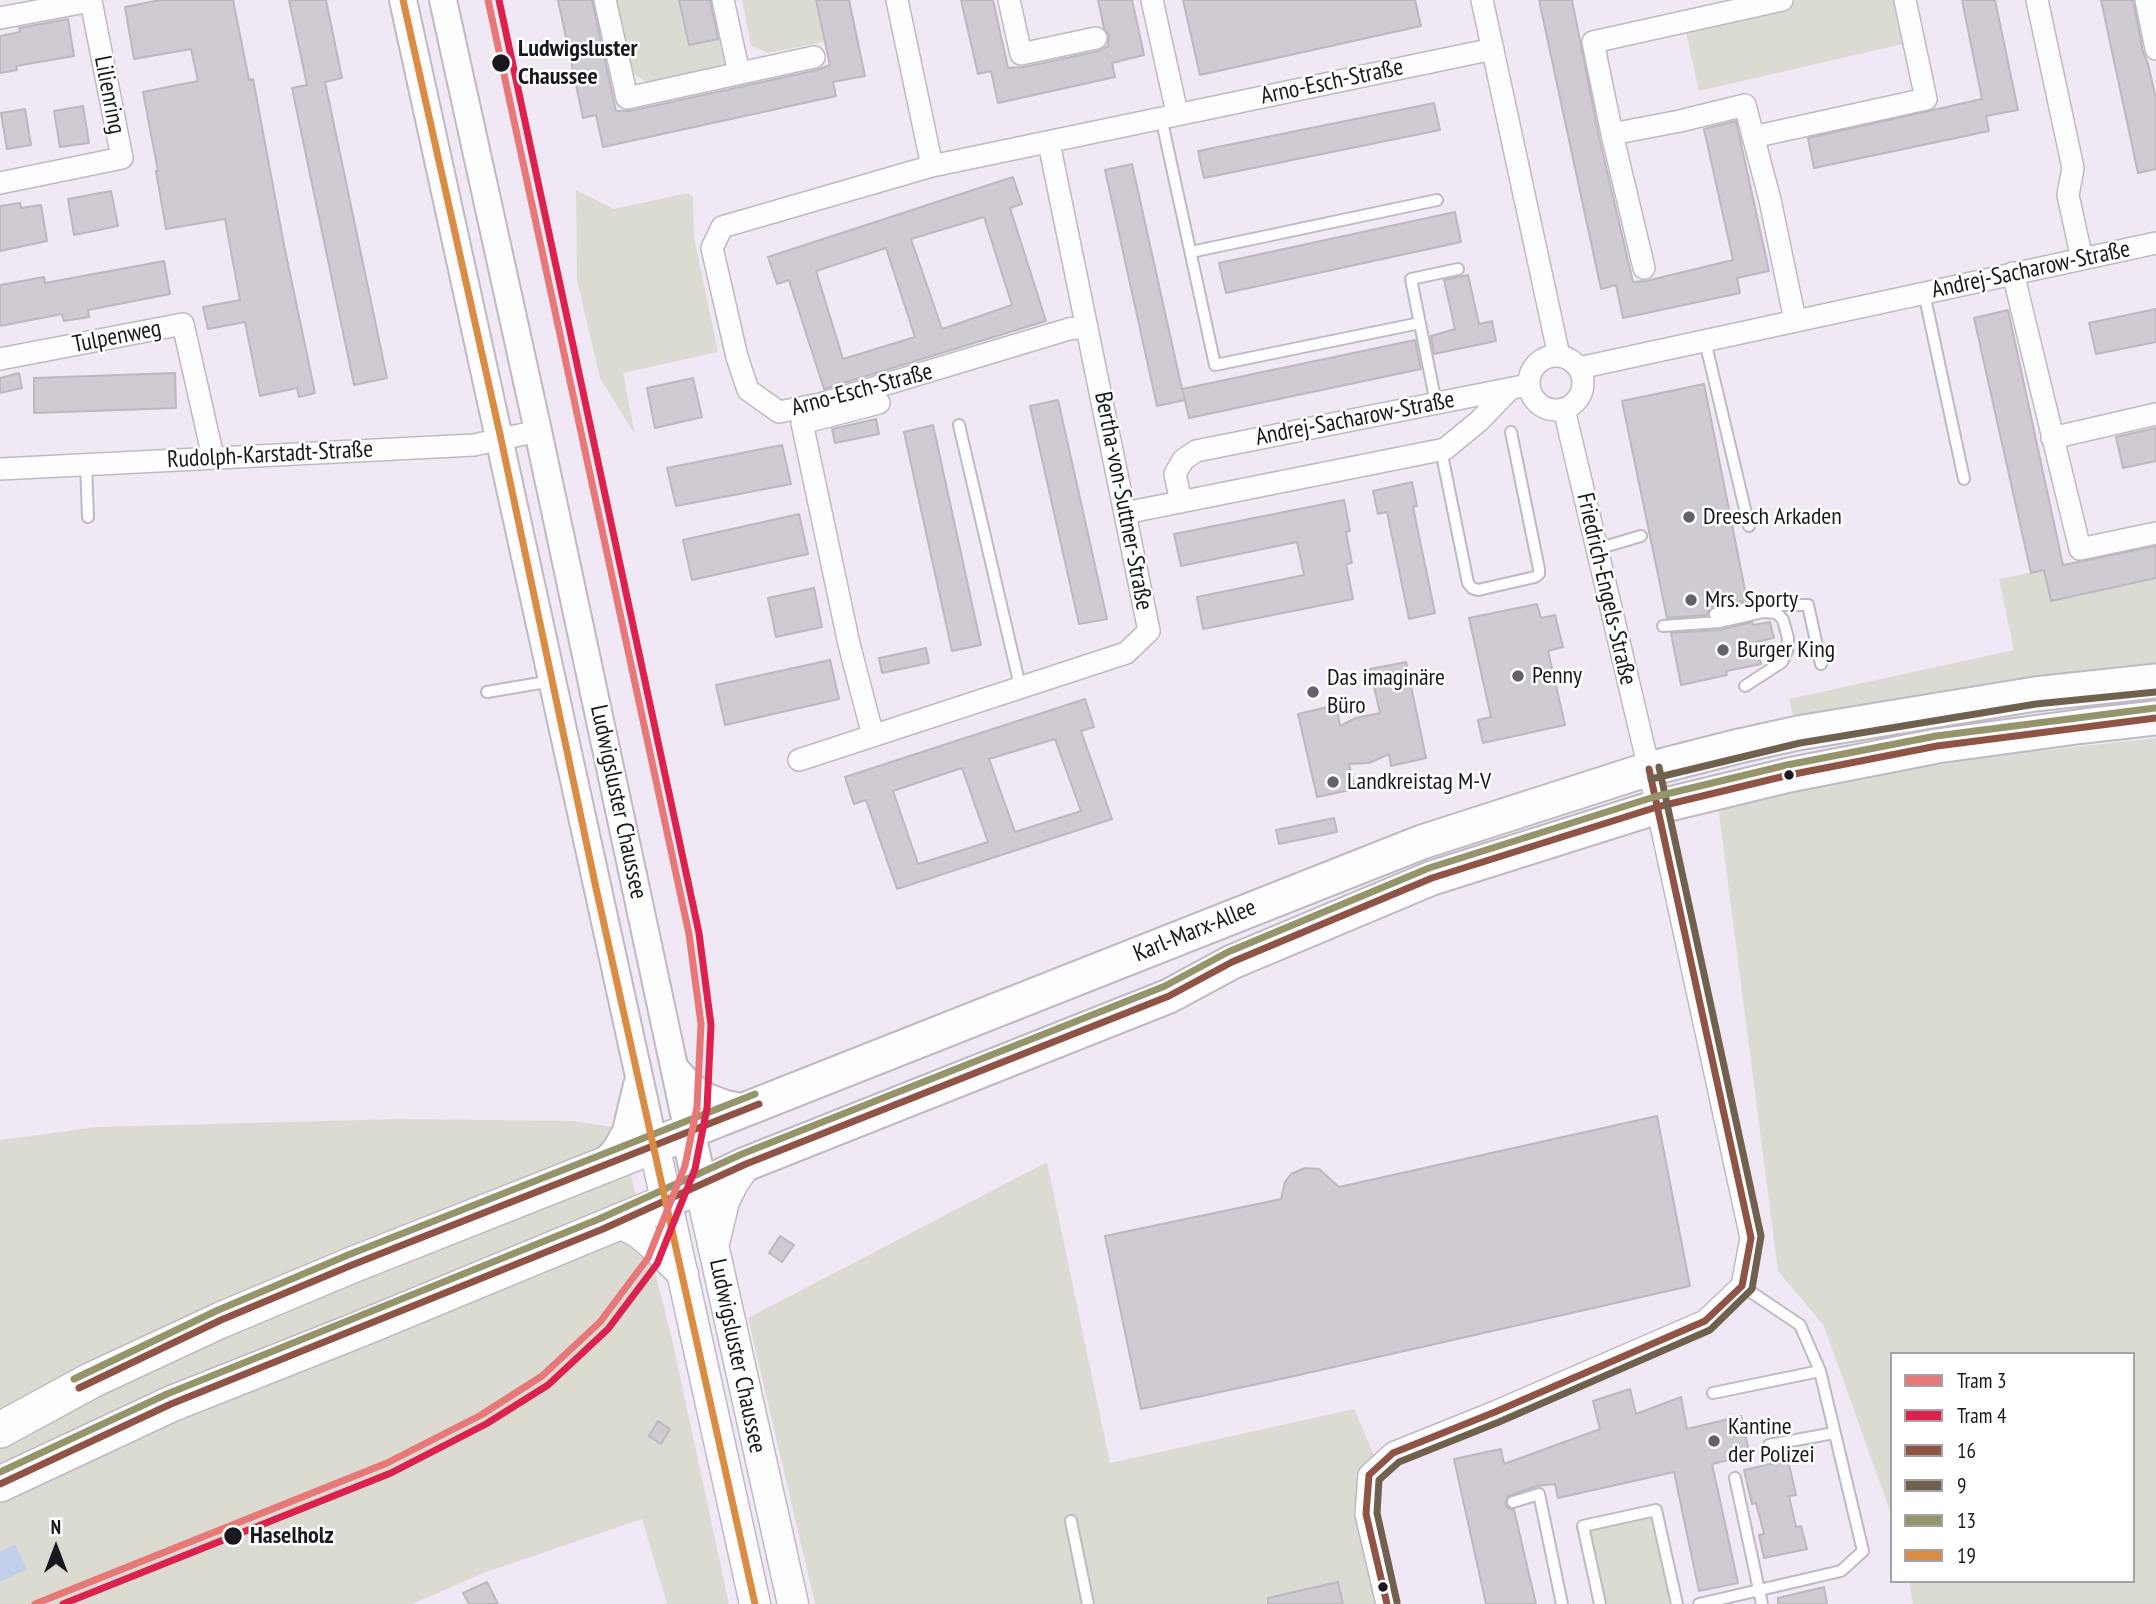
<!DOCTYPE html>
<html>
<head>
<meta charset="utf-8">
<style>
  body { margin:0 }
  #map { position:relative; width:2156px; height:1604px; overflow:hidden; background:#f0e9f5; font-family:"PT Sans Narrow",sans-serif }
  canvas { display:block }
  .legend { position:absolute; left:1890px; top:1352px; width:245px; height:231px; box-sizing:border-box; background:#fff; border:2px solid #a4a2a5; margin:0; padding:9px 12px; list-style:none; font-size:21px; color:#1b171f }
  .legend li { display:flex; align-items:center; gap:14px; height:35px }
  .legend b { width:35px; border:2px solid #a4a2a5 }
  .north { position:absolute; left:21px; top:1513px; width:70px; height:70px; -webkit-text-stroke:5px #fff; paint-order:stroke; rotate:0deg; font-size:19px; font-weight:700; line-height:28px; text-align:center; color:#1b171f }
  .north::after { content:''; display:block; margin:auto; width:24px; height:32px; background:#1b171f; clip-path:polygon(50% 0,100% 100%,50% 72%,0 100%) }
</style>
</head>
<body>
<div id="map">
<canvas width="2156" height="1604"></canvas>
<ul class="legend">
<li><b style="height:9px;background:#e87878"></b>Tram 3</li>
<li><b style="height:9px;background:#db214c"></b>Tram 4</li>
<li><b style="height:9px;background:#8f5445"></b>16</li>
<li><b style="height:9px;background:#70614f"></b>9</li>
<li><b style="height:9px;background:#96946b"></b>13</li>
<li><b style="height:9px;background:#db8c43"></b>19</li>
</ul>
<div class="north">N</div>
</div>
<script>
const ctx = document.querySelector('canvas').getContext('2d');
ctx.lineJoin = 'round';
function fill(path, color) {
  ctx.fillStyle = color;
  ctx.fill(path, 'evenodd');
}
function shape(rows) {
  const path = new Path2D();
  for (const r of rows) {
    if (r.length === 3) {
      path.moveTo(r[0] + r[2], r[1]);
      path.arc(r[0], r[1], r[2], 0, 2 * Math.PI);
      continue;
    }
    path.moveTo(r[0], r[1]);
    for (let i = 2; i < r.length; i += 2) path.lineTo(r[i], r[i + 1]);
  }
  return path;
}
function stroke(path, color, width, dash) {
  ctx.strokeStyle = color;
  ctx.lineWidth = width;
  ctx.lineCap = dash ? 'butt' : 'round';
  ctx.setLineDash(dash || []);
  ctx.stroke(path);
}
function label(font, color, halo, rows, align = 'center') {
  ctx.font = font + ' "PT Sans Narrow",sans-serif';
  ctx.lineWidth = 5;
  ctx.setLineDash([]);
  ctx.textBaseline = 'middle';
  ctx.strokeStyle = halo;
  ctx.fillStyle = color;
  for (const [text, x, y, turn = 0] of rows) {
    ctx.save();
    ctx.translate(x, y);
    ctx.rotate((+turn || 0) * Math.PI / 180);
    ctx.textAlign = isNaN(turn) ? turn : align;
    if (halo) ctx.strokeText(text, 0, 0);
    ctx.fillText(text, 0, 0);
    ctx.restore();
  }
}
fill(shape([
  [614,0,678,0,688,45,721,38,728,65,649,83,631,73],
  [742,0,816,0,824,42,768,53,751,45],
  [1782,0,1897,0,1907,43,1699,91,1684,23],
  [576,190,614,209,688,193,693,197,694,237,718,352,623,373,635,435,600,378,577,280],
  [2044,570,2052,601,2156,578,2156,670,1794,718,1789,699,2014,650,1999,579],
  [2156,738,2156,1604,1913,1604,1909,1581,2133,1581,2133,1354,1892,1354,1892,1517,1824,1326,1778,1271,1718,806,1832,782,1992,756],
  [398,1119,574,1121,619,1128,672,1339,729,1604,667,1604,642,1519,486,1572,412,1604,0,1604,0,1140,97,1127],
  [1047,1162,1110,1463,1354,1409,1374,1455,1375,1467,1366,1514,1387,1604,815,1604,748,1318],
  [1656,1510,1677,1604,1600,1604,1583,1526]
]), '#dcdbd2');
fill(shape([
  [15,1544,27,1569,0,1582,0,1552]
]), '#c1d0e8');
const building = shape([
  [160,0,233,0,249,80,253,79,284,245,315,393,299,397,297,388,260,396,245,322,208,329,203,307,240,300,225,219,166,229,156,171,158,171,143,92,198,81,191,49,134,59,125,7,160,0],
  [289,0,326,0,342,78,325,82,387,378,354,385,292,88,307,85,289,0],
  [558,0,592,0,616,111,630,111,817,70,830,65,816,0,849,0,865,76,833,82,836,96,603,147,596,115,583,118,558,0],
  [679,0,710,0,718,39,689,45,679,0],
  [961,0,993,0,1008,68,1024,67,1099,51,1108,46,1109,35,1104,28,1098,0,1132,0,1144,55,1112,63,1115,77,998,103,991,71,978,74,961,0],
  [1183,0,1415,0,1421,26,1200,75,1183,0],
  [1539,0,1572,0,1599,137,1633,282,1646,281,1733,260,1704,129,1736,121,1769,271,1737,278,1740,293,1623,318,1616,285,1601,289,1539,0],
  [1962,0,1995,0,2018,110,1986,116,1989,131,1814,168,1808,138,1982,99,1962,0],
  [2101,0,2133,0,2143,52,2148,64,2156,99,2156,169,2138,173,2101,0],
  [68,19,74,56,16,66,17,70,0,73,0,36,20,32,19,28,68,19],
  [1434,103,1440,130,1204,178,1198,151,1434,103],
  [83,106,89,143,60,147,54,111,83,106],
  [25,109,31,145,7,149,1,113,25,109],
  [1132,164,1182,389,1415,340,1421,369,1189,418,1183,392,1185,400,1157,406,1105,170,1132,164],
  [1013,177,1022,204,1010,208,1046,321,824,389,789,280,777,284,768,257,1013,177],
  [984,217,1012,305,942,329,911,239,984,217],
  [886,248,915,337,843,359,816,271,886,248],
  [111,191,118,226,74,235,68,199,111,191],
  [20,203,21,208,41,205,47,241,0,251,0,206,20,203],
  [1455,212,1461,242,1226,293,1219,263,1455,212],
  [164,261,170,294,88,310,89,317,64,321,62,314,0,326,0,285,44,277,45,283,164,261],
  [1468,275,1479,324,1492,321,1496,341,1434,354,1431,336,1455,329,1444,280,1468,275],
  [2156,309,2156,342,2096,354,2089,323,2156,309],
  [2008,310,2063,565,2156,546,2156,578,2051,601,2044,570,2031,573,1974,318,2008,310],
  [19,373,22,388,0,393,0,378,19,373],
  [175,373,176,408,34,413,34,378,175,373],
  [693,378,702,417,655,428,647,388,693,378],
  [1704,384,1747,600,1713,606,1708,611,1707,615,1667,618,1622,401,1704,384],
  [1058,400,1107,619,1079,624,1030,406,1058,400],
  [876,419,879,434,835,443,832,429,876,419],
  [933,425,981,645,952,651,904,432,933,425],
  [2156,428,2156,461,2123,468,2116,437,2156,428],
  [782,445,791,484,676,506,667,468,782,445],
  [1412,482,1417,506,1413,507,1435,613,1409,619,1387,512,1378,514,1373,491,1412,482],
  [1344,500,1350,531,1346,532,1352,563,1346,564,1353,599,1203,629,1197,597,1304,575,1297,542,1181,566,1174,534,1344,500],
  [799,514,808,554,692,580,683,540,799,514],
  [814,588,822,627,776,637,768,598,814,588],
  [1537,604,1541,618,1555,615,1563,647,1548,651,1565,725,1483,743,1478,720,1491,717,1469,618,1537,604],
  [1752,622,1753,625,1770,622,1774,638,1756,642,1761,664,1726,671,1727,675,1681,685,1671,633,1720,630,1752,622],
  [926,648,929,663,882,673,879,658,926,648],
  [830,660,839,699,725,725,716,685,830,660],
  [1406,662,1426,758,1391,766,1389,754,1369,763,1349,764,1355,789,1317,797,1298,714,1336,705,1340,726,1356,718,1380,713,1370,669,1406,662],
  [1085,699,1094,727,1081,731,1112,819,897,889,866,800,854,804,845,777,1085,699],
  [1055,739,1081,811,1015,832,989,759,1055,739],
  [962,768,988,842,918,864,893,791,962,768],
  [1334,818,1337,832,1279,844,1276,830,1334,818],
  [1657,1116,1690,1286,1290,1377,1141,1409,1105,1236,1281,1199,1285,1182,1291,1174,1305,1168,1319,1169,1339,1187,1657,1116],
  [780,1236,794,1245,782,1262,769,1253,780,1236],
  [1630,1389,1636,1414,1681,1397,1687,1429,1741,1416,1750,1455,1712,1464,1738,1583,1699,1591,1674,1472,1558,1498,1555,1484,1537,1486,1508,1496,1505,1504,1508,1508,1514,1510,1536,1604,1486,1604,1454,1459,1501,1449,1504,1464,1600,1429,1593,1401,1630,1389],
  [658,1421,670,1429,661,1444,649,1436,658,1421],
  [1788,1460,1796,1495,1789,1496,1796,1527,1801,1526,1807,1549,1764,1558,1759,1535,1764,1534,1756,1503,1752,1504,1744,1470,1788,1460],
  [487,1582,498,1604,469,1604,463,1593,487,1582],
  [1338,1582,1343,1604,1268,1604,1268,1598,1338,1582],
  [1824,1587,1827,1604,1778,1604,1778,1598,1824,1587]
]);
fill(building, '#d0cad3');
stroke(building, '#bdb7c1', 2);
const service = shape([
  [1161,117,1215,365,1420,323],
  [1191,252,1437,200],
  [1924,293,1964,479],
  [1705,341,1749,526],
  [1436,403,1411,279,1458,269],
  [959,425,1020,686],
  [1441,450,1468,583,1472,588,1478,590,1535,577,1539,574,1539,569,1511,432],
  [86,464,88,517],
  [1597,549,1641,536],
  [1715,614,1765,605,1808,605,1821,664],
  [1663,626,1719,622,1763,612,1777,613,1783,620,1788,638,1787,651,1782,662,1745,686],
  [487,692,552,681],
  [1713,1393,1820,1371],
  [1769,1445,1834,1433],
  [1735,1478,1762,1604],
  [1513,1502,1539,1494,1562,1604],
  [1071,1521,1088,1604],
  [1600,1604,1583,1526,1656,1510,1677,1604],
  [1699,1604,1841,1571,1863,1551,1820,1371,1800,1325,1742,1286]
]);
const minor = shape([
  [605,0,627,98,814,57],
  [723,0,739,73],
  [897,0,932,166],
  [1009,0,1021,54,1096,38],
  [1152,0,1177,113],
  [1482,0,1559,356],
  [1782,0,1593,42,1612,134,1680,121,1745,105,1770,200,1795,320],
  [2037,0,2073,168,2068,195,2082,259],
  [2146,0,2156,49],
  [0,18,91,1,122,158,0,183],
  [1612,134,1644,268],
  [1753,137,1926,99,1905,0],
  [2013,273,2080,549,2156,533],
  [1087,327,1069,329,820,404,779,412,748,390,737,357,712,248,722,227,932,166,1493,49],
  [1556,383,27],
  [0,359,183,324,213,457],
  [1579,368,2156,243],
  [2052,438,2156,414],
  [0,469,474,445,538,431],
  [1181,502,1175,474,1183,460,1196,451,1528,385],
  [1125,513,1445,449,1479,421,1510,389],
  [873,736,849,644,802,423,879,403],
  [799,760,1126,653,1149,631,1049,143],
  [1387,1604,1366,1514,1369,1475,1393,1453,1495,1412,1705,1321,1742,1286,1751,1238,1645,752,1564,409]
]);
const tertiary = shape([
  [403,0,654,1145],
  [443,0,538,431,688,1132],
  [675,1068,690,1085,707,1097,726,1104,747,1108],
  [601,1166,616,1149,626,1131,637,1085]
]);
const secondary = shape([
  [654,1145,755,1604],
  [700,1186,793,1604],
  [619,1222,639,1233,658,1249,683,1274],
  [715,1239,724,1201,733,1183,746,1164]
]);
const primary = shape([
  [700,1186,688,1132,1422,842,1649,769,1739,746,1798,733,2035,694,2156,681],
  [681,1195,746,1164,1169,996,1232,962,1432,878,1657,807,1789,775,1937,746,2084,726,2156,718]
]);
const trunk = shape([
  [0,1430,92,1380,221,1320,352,1265,688,1132],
  [0,1484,171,1404,365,1327,667,1202]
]);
stroke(service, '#beb9c2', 14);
stroke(minor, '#beb9c2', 24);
stroke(tertiary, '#beb9c2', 30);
stroke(secondary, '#beb9c2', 33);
stroke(primary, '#beb9c2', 37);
stroke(trunk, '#beb9c2', 38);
stroke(service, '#fdfcfe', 10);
stroke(minor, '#fdfcfe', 21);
stroke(tertiary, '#fdfcfe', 26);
stroke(secondary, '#fdfcfe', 30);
stroke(primary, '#fdfcfe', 33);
stroke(trunk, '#fdfcfe', 35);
stroke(shape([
  [79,1388,221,1320,352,1265,759,1104],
  [0,1484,171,1404,603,1229,746,1164,1169,996,1232,962,1432,878,1657,807,1789,775,1937,746,2156,718],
  [1387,1604,1366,1514,1369,1475,1393,1453,1495,1412,1705,1321,1742,1286,1751,1238,1649,769]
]), '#8f5445', 7);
stroke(shape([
  [1651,779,1800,743,2036,704,2156,692],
  [1397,1602,1377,1513,1379,1480,1399,1462,1499,1422,1710,1330,1752,1289,1761,1236,1659,767]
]), '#70614f', 7);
stroke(shape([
  [74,1379,216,1311,348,1255,755,1094],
  [0,1472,167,1394,599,1219,742,1154,1165,986,1228,952,1429,868,1654,797,1787,765,1936,736,2155,708]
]), '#96946b', 7);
stroke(shape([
  [403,0,501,439,596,888,755,1604]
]), '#db8c43', 7);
stroke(shape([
  [35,1604,387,1463,481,1415,542,1376,600,1322,648,1258,685,1166,697,1107,701,1024,689,934,488,0]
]), '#e87878', 7);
stroke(shape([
  [63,1604,391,1473,486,1424,548,1385,608,1329,657,1264,695,1169,707,1108,711,1025,699,933,499,0]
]), '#db214c', 7);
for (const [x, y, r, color] of [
  [501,63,10,"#1b171f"],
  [1689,517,7,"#66606a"],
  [1691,600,7,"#66606a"],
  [1723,650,7,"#66606a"],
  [1518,676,7,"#66606a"],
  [1313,692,7,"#66606a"],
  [1789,775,6,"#1b171f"],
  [1333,782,7,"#66606a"],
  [1714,1441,7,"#66606a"],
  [233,1536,10,"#1b171f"],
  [1383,1587,6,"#1b171f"]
]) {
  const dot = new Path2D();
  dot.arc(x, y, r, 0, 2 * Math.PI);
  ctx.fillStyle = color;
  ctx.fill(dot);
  stroke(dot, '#fff', 2.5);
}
label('bold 24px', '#1b171f', '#fff', [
  ["Ludwigsluster",518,49],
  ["Chaussee",518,77],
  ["Haselholz",250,1536]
], 'left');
label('24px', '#1b171f', '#fff', [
  ["Arno-Esch-Straße",1332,82,-12],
  ["Lilienring",109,95,79],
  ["Andrej-Sacharow-Straße",2031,270,-12],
  ["Tulpenweg",117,337,-11],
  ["Arno-Esch-Straße",862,390,-15],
  ["Andrej-Sacharow-Straße",1355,419,-11],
  ["Rudolph-Karstadt-Straße",270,455,-3],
  ["Bertha-von-Suttner-Straße",1123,501,79],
  ["Friedrich-Engels-Straße",1606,589,77],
  ["Ludwigsluster Chaussee",618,802,78],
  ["Karl-Marx-Allee",1195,931,-22],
  ["Ludwigsluster Chaussee",737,1356,78]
]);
label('24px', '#1b171f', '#fff', [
  ["Dreesch Arkaden",1703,517],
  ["Mrs. Sporty",1705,600],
  ["Burger King",1737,650],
  ["Penny",1532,676],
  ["Das imaginäre",1327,678],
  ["Büro",1327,706],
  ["Landkreistag M-V",1347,782],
  ["Kantine",1728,1427],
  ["der Polizei",1728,1455]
], 'left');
</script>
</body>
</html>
